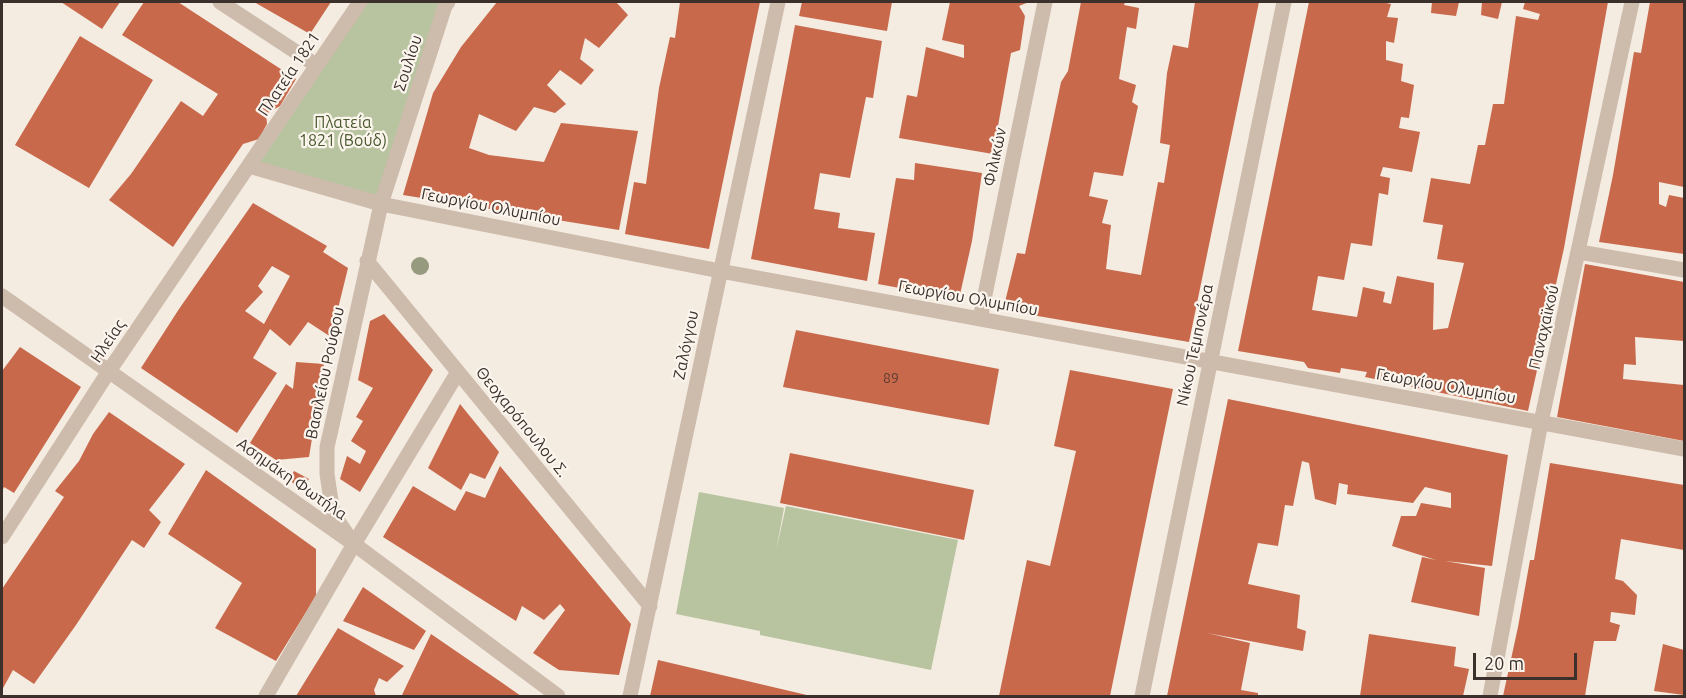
<!DOCTYPE html>
<html>
<head>
<meta charset="utf-8">
<style>
  body { margin:0 }
  #map { position:relative; width:1686px; height:698px; overflow:hidden; background:#f4ebe1; font-family:Ubuntu,sans-serif }
  canvas { display:block }
  .frame { position:absolute; inset:0; border:3px solid #3b302b; pointer-events:none }
  .scale { position:absolute; left:1473px; top:653px; width:104px; height:27px; box-sizing:border-box; border:3px solid #3b302b; border-top:0; padding-left:8px; font-size:18px; line-height:21px; white-space:nowrap; color:#3b302b; -webkit-text-stroke:4px #fbf5ee; paint-order:stroke }
</style>
</head>
<body>
<div id="map">
<canvas width="1686" height="698"></canvas>
<div class="frame"></div>
<div class="scale">20 m</div>
</div>
<script>
const ctx = document.querySelector('canvas').getContext('2d');
ctx.lineJoin = 'round';
function fill(path, color) {
  ctx.fillStyle = color;
  ctx.fill(path, 'evenodd');
}
function shape(rows) {
  const path = new Path2D();
  for (const r of rows) {
    path.moveTo(r[0], r[1]);
    for (let i = 2; i < r.length; i += 2) path.lineTo(r[i], r[i + 1]);
  }
  return path;
}
function stroke(path, color, width, dash) {
  ctx.strokeStyle = color;
  ctx.lineWidth = width;
  ctx.lineCap = dash ? 'butt' : 'round';
  ctx.setLineDash(dash || []);
  ctx.stroke(path);
}
function label(font, color, halo, rows, align = 'center') {
  ctx.font = font + ' Ubuntu,sans-serif';
  ctx.lineWidth = 4.5;
  ctx.setLineDash([]);
  ctx.textBaseline = 'middle';
  ctx.strokeStyle = halo;
  ctx.fillStyle = color;
  for (const [text, x, y, turn = 0] of rows) {
    ctx.save();
    ctx.translate(x, y);
    ctx.rotate((+turn || 0) * Math.PI / 180);
    ctx.textAlign = isNaN(turn) ? turn : align;
    if (halo) ctx.strokeText(text, 0, 0);
    ctx.fillText(text, 0, 0);
    ctx.restore();
  }
}
fill(shape([
  [360,2,442,2,381,204,249,166],
  [699,492,784,508,776,551,786,506,958,540,931,670,760,635,760,631,676,614]
]), '#b8c4a0');
fill(shape([
  [61,2,120,2,102,29],
  [144,2,178,2,296,79,280,106,266,114,267,124,259,139,243,144,173,247,109,200,131,174,181,101,203,116,218,94,122,35],
  [254,2,331,2,310,34],
  [497,2,616,2,628,15,599,48,585,38,580,59,594,70,581,85,560,70,547,85,566,104,555,113,534,107,516,131,479,114,469,148,489,155,544,162,561,123,638,131,619,230,403,195,433,93,461,47],
  [680,2,760,2,709,249,625,234,634,182,646,184,659,88,670,37,675,38],
  [802,2,892,2,887,31,799,16],
  [950,2,1029,2,1019,6,1025,16,1020,50,1011,53,993,154,899,138,907,95,917,97,926,47,964,58,964,45,942,40],
  [1081,2,1125,2,1124,5,1139,8,1136,29,1127,27,1119,79,1136,85,1132,102,1138,106,1123,176,1094,172,1089,196,1108,200,1102,223,1111,225,1106,269,1141,275,1158,182,1164,183,1170,145,1160,143,1167,73,1173,45,1188,48,1195,2,1259,2,1189,342,1003,310,1017,253,1025,254,1061,82,1068,71],
  [1309,2,1381,2,1391,4,1387,17,1398,18,1394,43,1386,41,1386,60,1403,64,1401,81,1414,85,1409,118,1401,117,1399,128,1420,132,1412,172,1383,167,1380,176,1390,178,1388,195,1379,193,1372,246,1351,243,1344,280,1318,276,1312,310,1357,317,1363,287,1385,292,1383,302,1391,304,1397,276,1434,283,1433,330,1448,328,1464,263,1437,259,1443,225,1423,222,1431,178,1470,184,1478,145,1485,145,1493,104,1504,104,1516,16,1538,20,1540,14,1523,9,1525,2,1608,2,1564,248,1528,411,1365,377,1367,372,1341,368,1340,373,1308,368,1304,362,1238,351],
  [1432,2,1459,2,1456,16,1431,13],
  [1482,2,1502,2,1498,19,1481,15],
  [1650,2,1684,2,1684,187,1659,182,1659,204,1666,207,1669,195,1684,198,1684,254,1599,242,1613,175,1634,52,1641,53],
  [795,25,882,41,873,98,866,97,850,178,820,173,814,209,840,213,838,228,875,233,867,281,751,259],
  [80,36,153,80,89,188,15,145],
  [915,163,982,173,972,241,959,299,878,284,896,178,914,180],
  [253,203,327,246,323,252,348,268,331,337,308,322,290,346,270,329,253,358,277,373,237,433,141,368,179,309],
  [272,266,290,276,264,324,245,311,263,292,258,286],
  [1585,264,1684,282,1684,341,1635,337,1636,365,1624,364,1623,379,1684,385,1684,441,1557,417],
  [384,314,433,370,360,492,340,479,347,456,360,464,366,451,351,441,363,421,356,417,373,388,358,380,370,321],
  [796,330,999,369,989,425,783,387],
  [20,347,81,387,14,493,4,487,2,492,2,371],
  [296,362,324,364,309,457,276,460,250,443,286,384,293,389],
  [1070,370,1173,389,1110,696,999,696,1027,560,1050,566,1076,451,1054,446],
  [1228,399,1508,455,1492,566,1445,561,1485,568,1479,616,1411,602,1422,557,1436,560,1392,546,1401,516,1416,516,1421,503,1451,508,1451,493,1425,487,1413,503,1347,494,1348,485,1339,483,1336,505,1315,499,1309,463,1302,461,1293,506,1285,505,1278,546,1258,543,1248,584,1300,595,1297,628,1306,631,1303,651,1207,633,1250,643,1241,690,1258,693,1258,696,1167,696],
  [460,404,499,452,485,479,470,473,461,490,428,468],
  [109,412,185,464,149,510,161,522,144,548,132,540,76,625,34,684,13,670,2,690,2,589,64,497,55,491,79,461,93,434],
  [790,453,974,490,964,540,780,503],
  [1550,463,1684,485,1684,550,1621,539,1615,579,1623,581,1637,595,1635,615,1611,612,1610,622,1620,625,1616,641,1594,641,1585,696,1503,696,1518,627,1530,560,1534,560],
  [500,466,631,624,619,675,559,670,533,653,565,610,560,604,544,620,522,606,516,621,383,537,413,486,455,511,466,491,485,498],
  [206,470,316,549,316,596,276,661,215,628,242,583,168,534],
  [294,471,309,479,301,489,289,480],
  [363,587,426,631,414,650,343,621],
  [338,628,404,666,387,682,379,678,374,690,376,696,296,696],
  [431,634,501,682,521,696,402,695],
  [1369,634,1456,647,1454,666,1469,669,1463,696,1360,696],
  [1663,644,1684,650,1684,695,1654,691],
  [658,660,811,696,650,696]
]), '#c8694b');
stroke(shape([
  [220,2,316,65],
  [249,166,381,204,720,271,1684,449],
  [1579,252,1684,270],
  [367,261,650,606],
  [2,296,354,544,558,696],
  [980,319,1045,2],
  [2,537,109,371,360,2],
  [354,544,458,372],
  [266,696,354,544,333,514,327,474,327,447,330,434,381,204,445,6,448,2],
  [630,696,778,2],
  [1142,696,1284,2],
  [1490,696,1541,422,1632,2]
]), '#cdbbac', 15);
ctx.fillStyle = '#969b7f';
for (const [x, y] of [
  [420,266]
]) {
  ctx.beginPath();
  ctx.arc(x, y, 9, 0, 2 * Math.PI);
  ctx.fill();
}
label('14px', '#5e3e33', null, [
  ["89",891,378]
]);
label('16px', '#3b302b', '#fbf5ee', [
  ["Σουλίου",408,63,-72],
  ["Πλατεία 1821",289,74,-56],
  ["Φιλικών",995,157,-78],
  ["Γεωργίου Ολυμπίου",491,207,11],
  ["Γεωργίου Ολυμπίου",968,298,10],
  ["Παναχαϊκού",1544,327,-77],
  ["Ηλείας",108,341,-56],
  ["Ζαλόγγου",686,345,-78],
  ["Νίκου Τεμπονέρα",1195,345,-78],
  ["Βασιλείου Ρούφου",325,373,-78],
  ["Γεωργίου Ολυμπίου",1446,386,10],
  ["Θεοχαρόπουλου Σ.",522,422,51],
  ["Ασημάκη Φωτήλα",292,479,35]
]);
label('16px', '#4a5a2e', '#fbf5ee', [
  ["Πλατεία",343,123],
  ["1821 (Βούδ)",343,141]
]);
</script>
</body>
</html>
